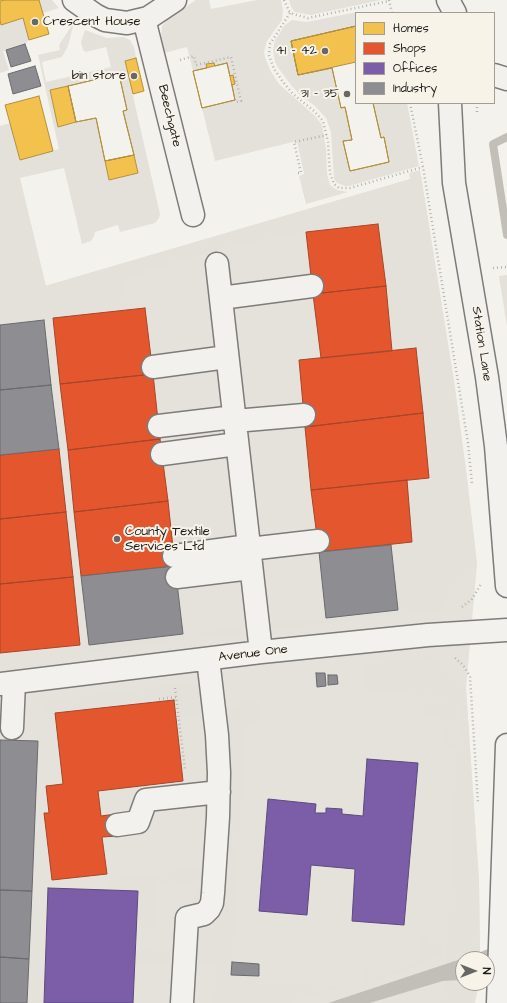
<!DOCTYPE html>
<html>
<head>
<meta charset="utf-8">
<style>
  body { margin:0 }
  #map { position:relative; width:507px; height:1003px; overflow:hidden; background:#f4f2ec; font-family:"Architects Daughter",sans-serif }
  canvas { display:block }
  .legend { position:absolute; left:355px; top:12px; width:140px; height:92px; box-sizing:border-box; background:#f7f3e8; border:1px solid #9f9d96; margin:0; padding:5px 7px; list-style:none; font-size:12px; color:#1c1c1c }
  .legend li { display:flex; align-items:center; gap:8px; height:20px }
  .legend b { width:20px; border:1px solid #9f9d96 }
  .north { position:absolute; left:455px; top:951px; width:40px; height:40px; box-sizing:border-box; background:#f7f3e8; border:1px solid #9f9d96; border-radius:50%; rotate:90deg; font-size:11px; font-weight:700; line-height:16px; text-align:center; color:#1c1c1c }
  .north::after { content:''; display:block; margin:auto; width:14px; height:18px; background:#686765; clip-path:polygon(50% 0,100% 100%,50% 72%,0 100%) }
</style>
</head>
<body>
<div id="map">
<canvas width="507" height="1003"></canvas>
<ul class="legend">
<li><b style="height:11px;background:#f2c14e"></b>Homes</li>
<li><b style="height:11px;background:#e4572e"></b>Shops</li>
<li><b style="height:11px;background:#7b5ea7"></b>Offices</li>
<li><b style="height:11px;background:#8d8d92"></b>Industry</li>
</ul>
<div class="north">N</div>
</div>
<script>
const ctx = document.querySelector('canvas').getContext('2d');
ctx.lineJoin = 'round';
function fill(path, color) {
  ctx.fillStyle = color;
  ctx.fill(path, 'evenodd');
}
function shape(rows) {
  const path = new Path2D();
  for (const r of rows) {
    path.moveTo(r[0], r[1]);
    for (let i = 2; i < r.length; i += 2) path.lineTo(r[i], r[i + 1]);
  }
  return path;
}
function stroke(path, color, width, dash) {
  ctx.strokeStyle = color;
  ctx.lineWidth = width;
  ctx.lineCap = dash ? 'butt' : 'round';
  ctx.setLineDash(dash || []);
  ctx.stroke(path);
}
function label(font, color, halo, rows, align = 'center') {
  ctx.font = font + ' "Architects Daughter",sans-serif';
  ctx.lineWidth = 4;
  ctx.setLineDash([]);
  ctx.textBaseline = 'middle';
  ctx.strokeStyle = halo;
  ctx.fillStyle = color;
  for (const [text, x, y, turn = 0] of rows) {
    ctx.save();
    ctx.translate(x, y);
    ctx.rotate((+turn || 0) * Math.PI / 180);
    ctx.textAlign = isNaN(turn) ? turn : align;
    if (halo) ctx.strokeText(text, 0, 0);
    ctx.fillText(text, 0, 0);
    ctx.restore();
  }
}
fill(shape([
  [421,176,454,381,467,478,477,564,466,688,479,881,480,953,328,1003,0,1003,0,299],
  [463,980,463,983,479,983,475,1003,370,1003,443,981]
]), '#e4e2da');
fill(shape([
  [39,0,52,0,59,8,43,13],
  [196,0,209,0,211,9,257,0,281,0,283,10,282,20,267,41,264,52,265,57,270,70,279,84,315,116,322,125,326,149,327,174,330,185,337,190,348,192,306,204,299,176,304,174,297,141,215,161,202,108,235,100,232,85,233,75,230,76,227,63,215,66,214,63,207,64,207,68,193,71,187,47,164,53,161,38,162,26,167,20],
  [289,0,381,0,311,15,295,12,291,7],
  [357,12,356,26,291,41,298,75,332,68,340,108,345,107,352,140,343,142,350,171,389,162,384,137,381,138,373,103,407,103,419,166,349,186,345,186,337,183,334,179,331,132,326,118,315,106,299,94,291,85,279,69,275,62,273,50,275,40,285,25,292,20,307,22],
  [23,18,29,40,25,44,3,51,9,70,0,73,0,20,2,24],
  [74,22,68,46,62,57,42,62,46,82,111,67,106,47,86,52,83,50,81,42,85,30,107,38,123,37,130,40,134,47,136,58,125,61,160,214,159,218,155,223,120,232,118,225,95,232,94,236,91,241,82,244,64,168,20,178,46,286,410,179,409,173,420,170,454,381,467,478,477,564,435,611,274,629,271,622,398,610,391,545,412,542,407,480,429,478,392,351,378,224,300,232,230,246,148,270,124,281,128,310,0,325,0,126,10,123,20,160,59,149,38,55,60,50,59,45],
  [119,74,127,110,123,111,138,173,109,180,96,118,58,127,50,90],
  [507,275,507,327,499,276],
  [241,628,241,633,86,651,85,644],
  [433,656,466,688,479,881,480,953,446,964,459,706,426,693,426,696,456,706,454,750,444,738,440,716,424,714,426,696,363,689,366,665],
  [192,683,200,691,204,713,179,716,176,695,159,698,160,702,44,715,44,701],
  [257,699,259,720,251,722,245,730,231,975,259,976,258,983,345,986,287,1003,214,1003,216,964,201,963,196,961,193,952,194,936,202,926,208,923,224,710,239,709,239,700],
  [204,867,201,896,197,903,193,905,194,882,157,881,154,929,136,928,108,890,108,881],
  [421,933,432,947,439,941,443,941,443,955,364,986,365,969,404,969,418,962,419,959],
  [172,935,175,938,175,960,171,963,135,962,135,950,171,951],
  [463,980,463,983,475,983,471,1003,440,1003,443,981]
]), '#e4e1da');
fill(shape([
  [507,941,507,957,487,964,487,959,463,959,463,980,443,981,370,1003,328,1003,476,954]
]), '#c2bfb8');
const homes = shape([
  [4,0,39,0,49,34,29,40,23,18,1,25,0,20,0,1,4,0],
  [356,26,356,103,373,103,381,138,384,137,389,162,350,171,343,141,352,140,345,107,341,108,332,68,298,75,291,41,356,26],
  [356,26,356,103,373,103,381,138,384,137,389,162,350,171,343,141,352,140,345,107,341,108,332,68,298,75,291,41,356,26],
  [356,26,356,62,298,75,291,41,356,26],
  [136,58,144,91,133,94,125,61,136,58],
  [214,63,215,66,227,63,235,100,202,108,193,71,207,68,206,64,214,63],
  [227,63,230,76,233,75,235,84,232,85,235,100,202,108,193,71,227,63],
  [119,74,127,110,123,111,134,155,105,161,96,118,76,122,68,86,119,74],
  [119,74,127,110,123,111,134,155,105,161,96,118,76,122,68,86,119,74],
  [68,86,76,122,58,127,50,90,68,86],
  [39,96,53,151,20,160,5,105,39,96],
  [134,155,138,173,109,180,105,161,134,155]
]);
fill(homes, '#f2c14e');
stroke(homes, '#b2903f', 1);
const shops = shape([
  [378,224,386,286,313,294,306,232,378,224],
  [386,286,392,351,321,358,313,294,386,286],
  [145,308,153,374,60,384,53,318,145,308],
  [416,348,423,413,305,427,299,360,416,348],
  [153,374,160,439,68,450,60,384,153,374],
  [423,413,429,478,311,490,305,427,423,413],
  [160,439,168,501,74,512,68,450,160,439],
  [59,449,66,512,0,519,0,455,59,449],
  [407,480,412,542,319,552,311,490,407,480],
  [168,501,175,566,81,576,74,512,168,501],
  [66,512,73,577,0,584,0,519,66,512],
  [73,577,80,645,0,653,0,584,73,577],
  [174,700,183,781,98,791,101,816,116,814,118,836,102,837,107,874,52,880,44,813,49,813,46,786,63,784,55,713,174,700]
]);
fill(shops, '#e4572e');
stroke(shops, '#a84529', 1);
const offices = shape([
  [367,759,418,763,404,925,352,921,355,869,311,865,307,915,259,911,268,799,316,804,315,813,326,813,326,808,342,809,342,814,363,816,367,759],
  [48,888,138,891,133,1003,44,1003,48,888]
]);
fill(offices, '#7b5ea7');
stroke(offices, '#5e4a7d', 1);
const industry = shape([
  [25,44,31,61,11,67,6,50,25,44],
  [35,66,41,86,13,94,8,74,35,66],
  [44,320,51,385,0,390,0,325,44,320],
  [51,385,59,449,0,455,0,390,51,385],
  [391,545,398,610,326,618,319,552,391,545],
  [175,566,183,634,89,645,81,576,175,566],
  [316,673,325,673,326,686,317,687,316,673],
  [328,675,337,675,338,684,328,685,328,675],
  [0,740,38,741,32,891,0,890,0,740],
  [0,890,32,891,29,959,0,957,0,890],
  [0,957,29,959,27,1003,0,1003,0,957],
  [232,962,259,964,259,976,231,975,232,962]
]);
fill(industry, '#8d8d92');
stroke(industry, '#6b6b6f', 1);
stroke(shape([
  [507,137,493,144,507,235]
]), '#c2bfb8', 8);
const minor = shape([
  [74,0,95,15,105,20,127,23,148,18,175,0],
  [448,0,455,13],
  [144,19,193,215],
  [494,75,507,79],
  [450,103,454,183,487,377,496,446,507,586],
  [217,264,261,652],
  [221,298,312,286],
  [153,367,227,357],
  [235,421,304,415],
  [159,426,234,417],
  [162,454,237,444],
  [249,549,318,541],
  [174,556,249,546],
  [177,577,251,568],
  [0,684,261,652,428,635,507,630],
  [12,728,14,683],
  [117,825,138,822,146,800,219,792],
  [182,1003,187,918,204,914,209,909,212,903,213,893,218,817,219,773,217,735,208,659],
  [498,1003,507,745]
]);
stroke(minor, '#7d7c7a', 25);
stroke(shape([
  [284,0,289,11,293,14,308,18,389,1],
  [389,0,392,13],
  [290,13,270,44,269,55,274,69,283,82,293,94,314,111,323,121,328,142,330,173,334,184,339,188,350,188,423,167],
  [180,60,194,56,196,65,231,57,241,101,236,102],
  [410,103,423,167,468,443,472,484],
  [477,112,477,103],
  [298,173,301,173,294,142,327,135],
  [493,268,507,267],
  [462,607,472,599,481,584],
  [455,658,463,665,468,673,470,677,478,803],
  [175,688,185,770],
  [159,699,176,697]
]), '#b4b3b0', 2.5, [1, 3]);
stroke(minor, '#f2f1ed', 22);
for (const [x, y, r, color] of [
  [35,22,4,"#686765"],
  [325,51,4,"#686765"],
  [134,76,4,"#686765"],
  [347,94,4,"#686765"],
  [117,539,4,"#686765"]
]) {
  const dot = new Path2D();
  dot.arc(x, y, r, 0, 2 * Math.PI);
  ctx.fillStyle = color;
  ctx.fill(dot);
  stroke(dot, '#f7f3e8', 1.5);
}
label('13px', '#1c1c1c', '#f7f3e8', [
  ["Crescent House",43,22,"left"],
  ["41 - 42",317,51],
  ["bin store",126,76],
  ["31 - 35",339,94],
  ["County Textile",125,532,"left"],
  ["Services Ltd",125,547,"left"]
], 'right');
label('13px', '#1c1c1c', '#f7f3e8', [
  ["Beechgate",169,116,76],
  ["Station Lane",481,344,81],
  ["Avenue One",253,654,-7]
]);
</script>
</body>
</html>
